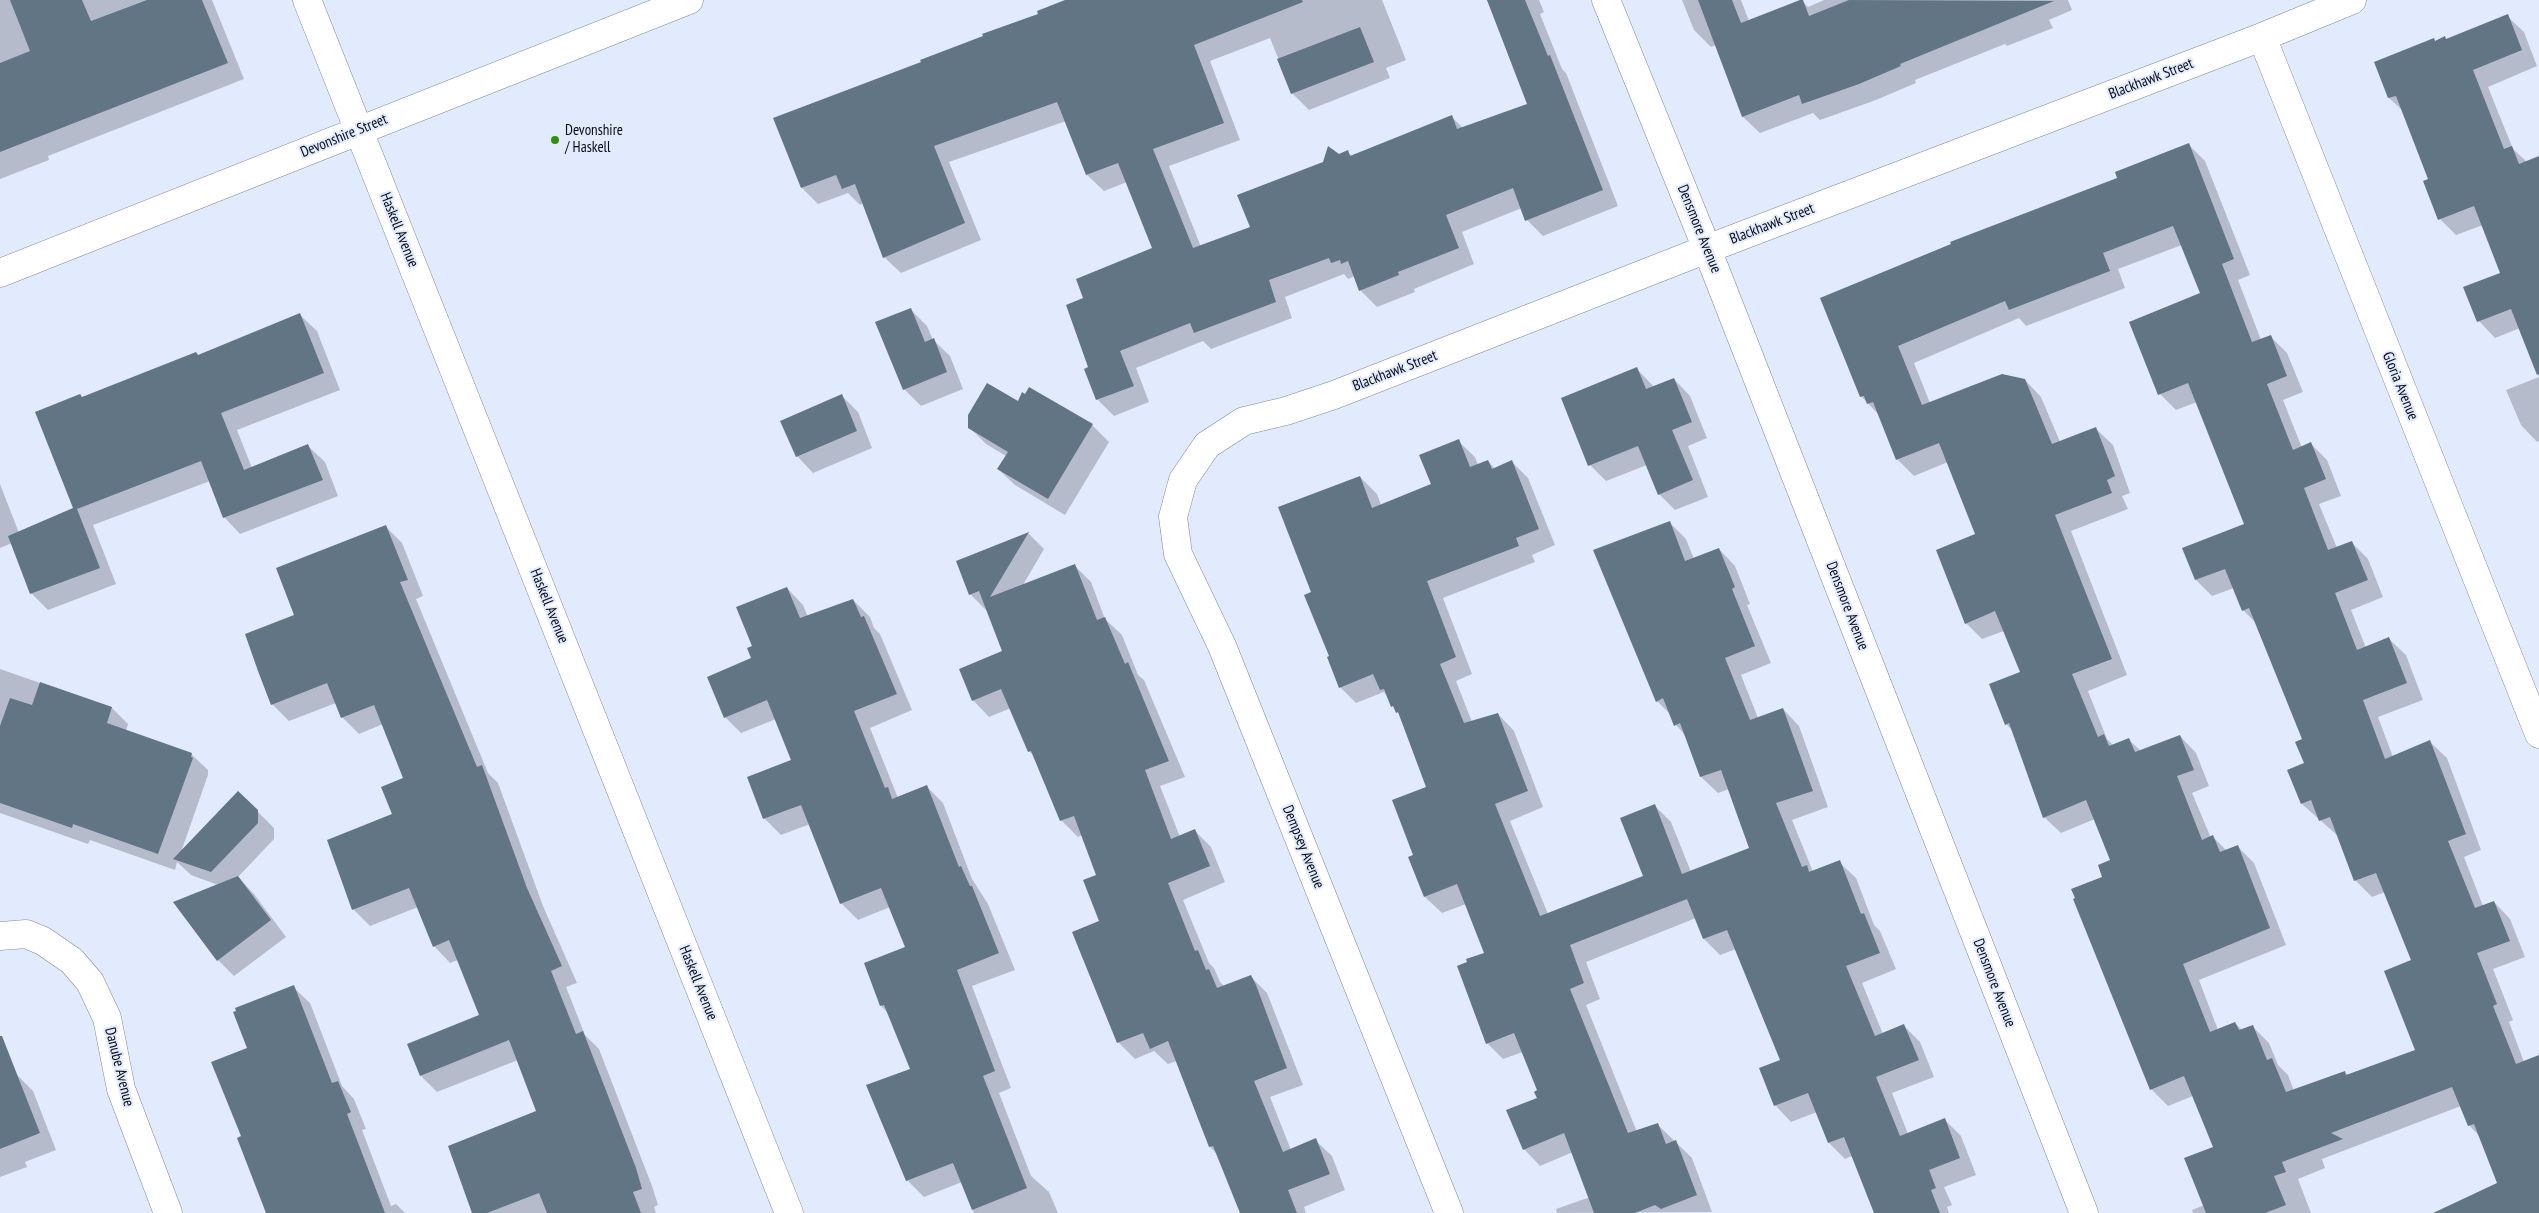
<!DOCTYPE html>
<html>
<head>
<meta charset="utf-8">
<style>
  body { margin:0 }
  canvas { display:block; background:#e2eafd }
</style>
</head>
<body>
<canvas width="2539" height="1213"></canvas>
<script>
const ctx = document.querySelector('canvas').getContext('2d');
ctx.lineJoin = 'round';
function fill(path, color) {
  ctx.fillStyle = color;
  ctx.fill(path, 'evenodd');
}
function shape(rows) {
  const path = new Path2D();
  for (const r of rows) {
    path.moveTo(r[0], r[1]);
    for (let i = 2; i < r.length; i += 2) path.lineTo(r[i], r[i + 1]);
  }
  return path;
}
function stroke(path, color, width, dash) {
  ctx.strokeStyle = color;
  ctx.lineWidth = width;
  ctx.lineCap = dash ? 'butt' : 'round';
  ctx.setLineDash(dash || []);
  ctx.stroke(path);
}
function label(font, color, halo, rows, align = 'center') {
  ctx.font = font + ' "PT Sans Narrow",sans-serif';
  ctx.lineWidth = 4;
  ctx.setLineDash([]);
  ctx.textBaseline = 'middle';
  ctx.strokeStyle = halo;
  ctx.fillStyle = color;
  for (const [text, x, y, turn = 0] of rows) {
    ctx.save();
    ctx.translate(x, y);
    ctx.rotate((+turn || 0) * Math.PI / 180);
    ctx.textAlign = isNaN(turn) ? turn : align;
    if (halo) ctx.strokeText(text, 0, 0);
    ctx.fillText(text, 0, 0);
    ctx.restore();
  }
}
fill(shape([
  [0,0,212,0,244,79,48,156,49,160,0,179],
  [1081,0,1382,0,1406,60,1386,68,1390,78,1309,110,1292,93,1270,38,1210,61,1240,140,1169,166,1201,247,1252,227,1324,163,1339,155,1348,152,1352,156,1451,116,1463,128,1529,105,1487,0,1539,0,1544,12,1540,14,1562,69,1566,73,1618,206,1543,236,1527,220,1522,208,1462,232,1474,264,1414,289,1415,292,1377,307,1361,291,1355,276,1348,279,1344,274,1285,297,1292,318,1211,349,1203,341,1136,368,1149,402,1114,416,1097,399,1089,368,1085,299,1154,249,1127,182,1104,191,1087,175,1066,121,949,162,981,240,901,273,884,257,863,203,860,205,848,193,818,204,802,188,923,63],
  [1682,0,1741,0,1749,21,1802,1,1808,7,1824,0,2068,0,2072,10,2049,20,2053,28,2007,46,2005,44,1915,80,1916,83,1876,100,1820,120,1813,113,1760,133,1743,117,1716,45,1711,47,1694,30],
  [2507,16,2524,32,2537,66,2488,87,2513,149,2527,162,2539,157,2539,441,2537,442,2521,425,2506,390,2539,377,2520,328,2495,338,2479,321,2501,274,2483,225,2456,235,2440,219,2430,180,2403,111,2389,98,2375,63,2434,40,2436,42,2445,38,2447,40],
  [2189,145,2205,161,2250,275,2238,280,2261,340,2270,336,2287,353,2303,392,2283,400,2302,448,2311,444,2327,460,2341,496,2319,504,2337,548,2351,542,2368,559,2383,597,2351,610,2366,648,2389,639,2406,655,2423,700,2378,717,2393,757,2430,742,2447,758,2481,850,2464,857,2483,906,2494,902,2510,919,2525,957,2493,969,2513,1020,2509,1022,2524,1062,2539,1056,2539,1213,2477,1213,2499,1184,2481,1138,2469,1125,2461,1106,2322,1159,2325,1168,2298,1179,2311,1213,2193,1213,2192,1210,2204,1205,2214,1148,2193,1096,2168,1106,2151,1089,2104,877,2112,860,2095,819,2061,833,2044,817,2013,731,2006,724,2021,673,2004,631,1982,639,1966,623,1977,535,1948,462,1914,476,1897,459,1879,415,1861,396,1822,299,2119,179],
  [2182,245,2202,293,2160,394,2176,410,2197,402,2246,525,2196,580,2212,596,2234,588,2243,610,2257,624,2303,740,2305,764,2302,804,2338,836,2355,880,2372,897,2385,892,2412,961,2416,1051,2348,1075,2344,1072,2294,1091,2288,1075,2278,1065,2269,1043,2252,1026,2242,1030,2235,1023,2218,1030,2199,980,2286,945,2254,863,2238,847,2227,851,2213,837,2211,838,2192,793,2209,786,2196,753,2180,736,2141,751,2128,739,2113,745,2107,739,2088,691,2127,675,2071,531,2128,509,2122,496,2130,493,2113,445,2096,429,2060,442,2041,397,2025,380,1930,403,1914,363,2019,318,2026,326,2125,288,2118,269],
  [910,309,927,326,933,340,950,356,963,389,921,406,904,389],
  [300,315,317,331,340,390,237,430,252,468,308,446,325,462,338,496,240,534,224,517,210,481,93,525,116,584,48,610,31,593,12,543,0,548,0,484,19,533,75,509,83,398,199,356],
  [1637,369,1654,387,1674,379,1690,396,1707,438,1688,446,1708,497,1675,510,1659,494,1647,465,1606,481,1590,465],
  [842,396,858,412,872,448,813,473,797,456],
  [1018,402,1092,425,1109,442,1065,515,1015,485,998,469,1006,456,986,444,969,427],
  [1458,441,1475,457,1478,465,1488,461,1495,469,1512,462,1528,478,1555,545,1532,555,1535,562,1443,598,1472,674,1456,681,1472,722,1498,714,1514,731,1543,807,1510,821,1548,914,1645,877,1655,806,1671,822,1691,872,1751,849,1729,789,1718,793,1701,777,1686,736,1676,725,1672,716,1657,701,1670,523,1686,539,1694,559,1719,549,1735,566,1750,604,1747,605,1771,663,1741,675,1758,718,1783,709,1799,726,1828,807,1792,820,1813,872,1839,862,1856,878,1874,925,1880,931,1896,969,1862,983,1883,1034,1904,1026,1920,1042,1934,1077,1892,1093,1908,1134,1945,1120,1961,1136,1976,1175,1944,1187,1952,1205,1947,1207,1949,1213,1875,1213,1852,1156,1845,1159,1829,1143,1817,1112,1791,1122,1775,1105,1781,1061,1736,949,1720,955,1704,939,1696,918,1586,962,1600,999,1586,1005,1637,1132,1657,1124,1692,1158,1712,1212,1557,1213,1556,1209,1590,1197,1573,1152,1540,1166,1524,1149,1539,1091,1523,1052,1503,1059,1487,1043,1486,954,1466,904,1442,913,1425,897,1410,858,1415,856,1428,788,1401,717,1384,692,1356,703,1340,687,1313,593,1360,477,1377,494,1381,505,1432,485],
  [386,527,402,543,423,596,416,599,488,773,498,783,543,906,577,983,566,987,585,1035,599,1049,652,1186,658,1205,654,1207,656,1213,473,1213,538,1111,518,1060,437,1092,421,1076,481,1016,458,960,450,963,434,946,418,907,370,926,354,910,329,840,393,814,405,779,383,724,359,734,342,717,336,703,289,721,272,704,296,616],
  [1028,533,1044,549,1023,585,1075,566,1091,582,1105,619,1122,635,1138,675,1144,680,1185,777,1160,786,1180,837,1195,831,1211,847,1225,882,1183,900,1209,963,1214,968,1220,982,1225,987,1250,976,1267,993,1303,1085,1270,1097,1291,1150,1315,1140,1332,1156,1345,1190,1304,1207,1306,1213,1241,1213,1217,1154,1210,1147,1177,1061,1168,1064,1154,1051,1135,1059,1118,1042,1101,922,1097,876,1082,835,1078,837,1061,820,1035,757,1029,751,1011,708,989,717,973,700,1004,652,987,611,970,594,958,562],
  [787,588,803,605,808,617,853,600,870,617,874,628,880,634,912,710,870,728,898,798,927,787,943,803,972,879,988,904,1015,970,972,986,1011,1088,999,1093,1031,1176,1049,1192,1058,1213,974,1213,962,1182,924,1197,907,1180,912,1070,889,1014,881,1006,906,947,890,907,858,920,841,903,810,824,781,835,764,818,793,760,776,719,741,733,725,717,753,659,754,646],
  [0,669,112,708,128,724,126,731,191,754,208,770,208,775,181,852,257,811,274,828,274,839,238,877,254,894,286,937,234,976,218,960,218,885,191,875,177,862,175,870,90,840,88,844,0,813],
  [293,987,310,1003,342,1086,354,1099,366,1129,362,1130,391,1206,396,1204,405,1213,276,1213,243,1137,249,1049],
  [16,1074,33,1091,56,1150,25,1162,27,1167,0,1177,0,1081]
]), '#0003');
fill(shape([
  [10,0,82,0,91,21,147,0,202,0,228,63,0,152,0,63,30,51],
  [1065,0,1302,0,1303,2,1194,45,1224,123,1153,149,1193,248,1250,227,1237,195,1323,162,1328,146,1339,154,1348,150,1350,156,1452,115,1457,129,1527,104,1487,0,1525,0,1548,56,1550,55,1603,190,1525,221,1513,188,1446,215,1459,248,1398,272,1399,275,1359,291,1348,261,1341,264,1340,260,1331,263,1329,258,1269,280,1276,302,1194,333,1190,323,1120,351,1134,386,1096,400,1084,369,1088,367,1066,305,1083,298,1076,279,1152,248,1118,163,1086,175,1057,102,934,146,965,223,883,258,855,184,842,189,836,175,801,188,773,118,921,62,920,60,983,36,982,34,1038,14,1037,11],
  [1698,0,1732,0,1741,23,1800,0,1803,0,1809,16,1849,0,2054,1,1900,64,1901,66,1859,84,1802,104,1799,95,1742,117],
  [2508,14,2522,50,2473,70,2504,149,2512,146,2519,164,2539,156,2539,374,2537,375,2511,309,2477,322,2463,287,2500,273,2474,206,2438,220,2423,181,2428,179,2396,96,2388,98,2374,62,2434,38,2435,41,2445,36,2446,39],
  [1360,27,1374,62,1291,94,1277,59],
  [2189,143,2234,259,2222,264,2252,342,2271,335,2287,376,2267,384,2293,450,2311,442,2326,479,2304,488,2328,550,2352,541,2368,580,2335,593,2357,650,2389,637,2407,683,2363,700,2385,759,2430,740,2466,834,2448,841,2475,908,2494,901,2510,941,2477,953,2497,1004,2493,1006,2516,1064,2539,1055,2539,1213,2433,1213,2497,1183,2474,1124,2468,1126,2452,1087,2331,1133,2343,1139,2282,1162,2286,1172,2274,1176,2286,1205,2265,1213,2206,1213,2184,1158,2213,1147,2184,1076,2150,1090,2073,899,2075,898,2071,889,2102,877,2098,865,2110,860,2086,800,2043,818,2009,723,2005,725,1989,684,2020,672,1995,611,1965,624,1936,550,1975,534,1939,443,1896,460,1873,402,1867,404,1864,396,1860,397,1820,298,1951,244,1950,242,2117,178,2115,172],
  [2173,226,2200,293,2129,322,2158,395,2188,383,2244,524,2182,548,2195,580,2225,569,2242,611,2249,608,2302,739,2295,742,2304,763,2287,770,2301,804,2311,800,2319,821,2330,817,2354,881,2376,873,2411,960,2384,971,2415,1050,2346,1075,2345,1071,2286,1092,2272,1058,2267,1060,2253,1025,2239,1030,2235,1022,2210,1032,2183,964,2270,928,2238,845,2220,852,2213,835,2202,840,2177,776,2194,770,2180,735,2135,752,2129,738,2109,746,2104,734,2098,737,2072,674,2112,659,2055,515,2112,493,2107,480,2115,476,2096,427,2052,444,2025,379,2002,374,1922,405,1898,346,2005,301,2009,310,2110,271,2103,253],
  [911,308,925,342,934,338,947,372,903,390,875,322],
  [300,313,324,373,221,413,244,470,308,444,323,480,223,518,201,461,77,509,100,568,30,594,8,536,73,508,35,412,80,394,82,397,196,352,198,355],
  [1637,367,1646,389,1674,378,1692,422,1672,430,1693,480,1658,495,1638,446,1588,466,1561,398],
  [987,383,1018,401,1022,392,1025,394,1029,387,1093,424,1048,499,997,469,1008,452,968,428,968,415],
  [842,394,857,431,796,457,780,421],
  [1459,439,1470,467,1488,460,1492,469,1512,460,1539,529,1516,538,1519,546,1427,581,1456,657,1440,664,1464,723,1498,713,1528,791,1495,804,1540,916,1643,876,1620,818,1655,804,1682,874,1749,848,1721,770,1700,777,1680,723,1674,726,1663,698,1656,702,1593,550,1670,521,1685,561,1719,548,1735,587,1732,589,1755,646,1725,658,1750,720,1783,708,1813,791,1776,803,1802,867,1807,865,1809,872,1840,860,1861,914,1864,913,1880,953,1846,966,1875,1036,1904,1024,1919,1060,1876,1077,1900,1136,1945,1118,1960,1158,1929,1170,1936,1188,1931,1190,1940,1213,1874,1213,1844,1137,1828,1143,1808,1093,1774,1106,1759,1068,1780,1060,1727,930,1703,939,1687,899,1570,945,1584,983,1570,989,1628,1133,1658,1123,1666,1144,1676,1140,1697,1195,1661,1209,1655,1205,1635,1213,1594,1213,1564,1133,1523,1150,1506,1110,1537,1098,1534,1092,1537,1090,1514,1033,1486,1044,1457,966,1467,962,1466,959,1484,953,1457,884,1424,897,1408,857,1413,855,1392,800,1426,787,1398,712,1396,713,1393,706,1391,707,1384,689,1380,690,1373,674,1339,688,1327,657,1329,656,1304,595,1311,592,1278,507,1360,476,1372,508,1431,484,1419,455],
  [386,525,408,580,400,582,477,767,482,765,527,888,562,966,551,971,576,1034,583,1031,636,1168,642,1189,633,1192,641,1213,547,1213,539,1193,487,1213,472,1213,448,1146,536,1111,509,1040,420,1076,407,1044,479,1015,449,940,433,947,409,888,352,910,327,840,392,814,381,787,403,778,374,705,341,718,327,683,271,705,258,671,245,634,294,615,276,568],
  [1029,532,990,597,1075,564,1097,620,1105,617,1125,664,1128,662,1169,761,1145,770,1171,839,1195,829,1210,866,1168,883,1195,951,1198,950,1206,970,1209,969,1217,988,1251,975,1256,985,1287,1068,1254,1081,1283,1152,1316,1138,1330,1174,1288,1190,1297,1213,1240,1213,1213,1146,1209,1147,1168,1041,1150,1049,1143,1033,1117,1043,1072,932,1099,921,1083,880,1096,875,1074,816,1060,821,1031,751,1028,752,1001,689,972,701,959,669,1002,651,979,591,969,595,956,561],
  [787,587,800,618,853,599,861,617,864,616,897,694,854,711,885,788,888,787,892,799,927,785,959,867,961,866,970,886,972,886,999,953,957,970,995,1071,983,1076,1027,1188,972,1210,953,1163,906,1181,866,1085,910,1069,884,1005,880,1006,864,963,905,947,881,888,840,904,801,805,763,819,747,777,791,760,767,700,724,718,707,677,751,658,747,648,752,646,736,607],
  [40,682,112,707,107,723,192,753,191,757,193,758,158,854,73,824,72,828,0,803,0,726,10,698,32,705],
  [238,791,258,810,258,823,211,872,173,859],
  [238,876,271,920,217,961,173,902],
  [294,985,332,1083,338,1081,351,1112,347,1114,385,1213,266,1213,237,1138,241,1136,211,1062,247,1048,233,1012,236,1011,235,1008],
  [0,1036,2,1036,40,1133,0,1149]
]), '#617585');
const street = shape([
  [1606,0,1707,249,2084,1213],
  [2262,37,2539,734],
  [0,936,26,934,43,941,72,961,90,982,107,1018,121,1089,168,1213],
  [1449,1213,1222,646,1178,554,1173,517,1183,480,1207,445,1244,421,1286,411,1334,395,1707,249,2262,37,2352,0]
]);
const secondary = shape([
  [307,0,789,1213]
]);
const primary = shape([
  [0,273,689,0]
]);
stroke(street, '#7f879d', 29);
stroke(secondary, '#7f879d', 29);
stroke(primary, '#7f879d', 29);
stroke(street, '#fff', 28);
stroke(secondary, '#fff', 28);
stroke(primary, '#fff', 28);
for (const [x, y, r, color] of [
  [555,140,5,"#319007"]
]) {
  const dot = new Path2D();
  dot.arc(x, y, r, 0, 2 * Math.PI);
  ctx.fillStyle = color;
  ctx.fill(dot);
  stroke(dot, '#e2eafd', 2);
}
label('15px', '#090c13', '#e2eafd', [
  ["Blackhawk Street",2151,79,-21],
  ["Devonshire Street",344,136,-22],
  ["Blackhawk Street",1772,224,-21],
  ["Densmore Avenue",1699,229,68],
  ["Haskell Avenue",399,230,68],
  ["Blackhawk Street",1395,371,-21],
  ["Gloria Avenue",2400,386,68],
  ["Haskell Avenue",549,606,68],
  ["Densmore Avenue",1847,606,69],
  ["Dempsey Avenue",1303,847,68],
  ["Haskell Avenue",698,983,68],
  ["Densmore Avenue",1994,983,69],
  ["Danube Avenue",119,1067,76]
]);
label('15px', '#090c13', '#e2eafd', [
  ["Devonshire",565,131],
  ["/ Haskell",565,148]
], 'left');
</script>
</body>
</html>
